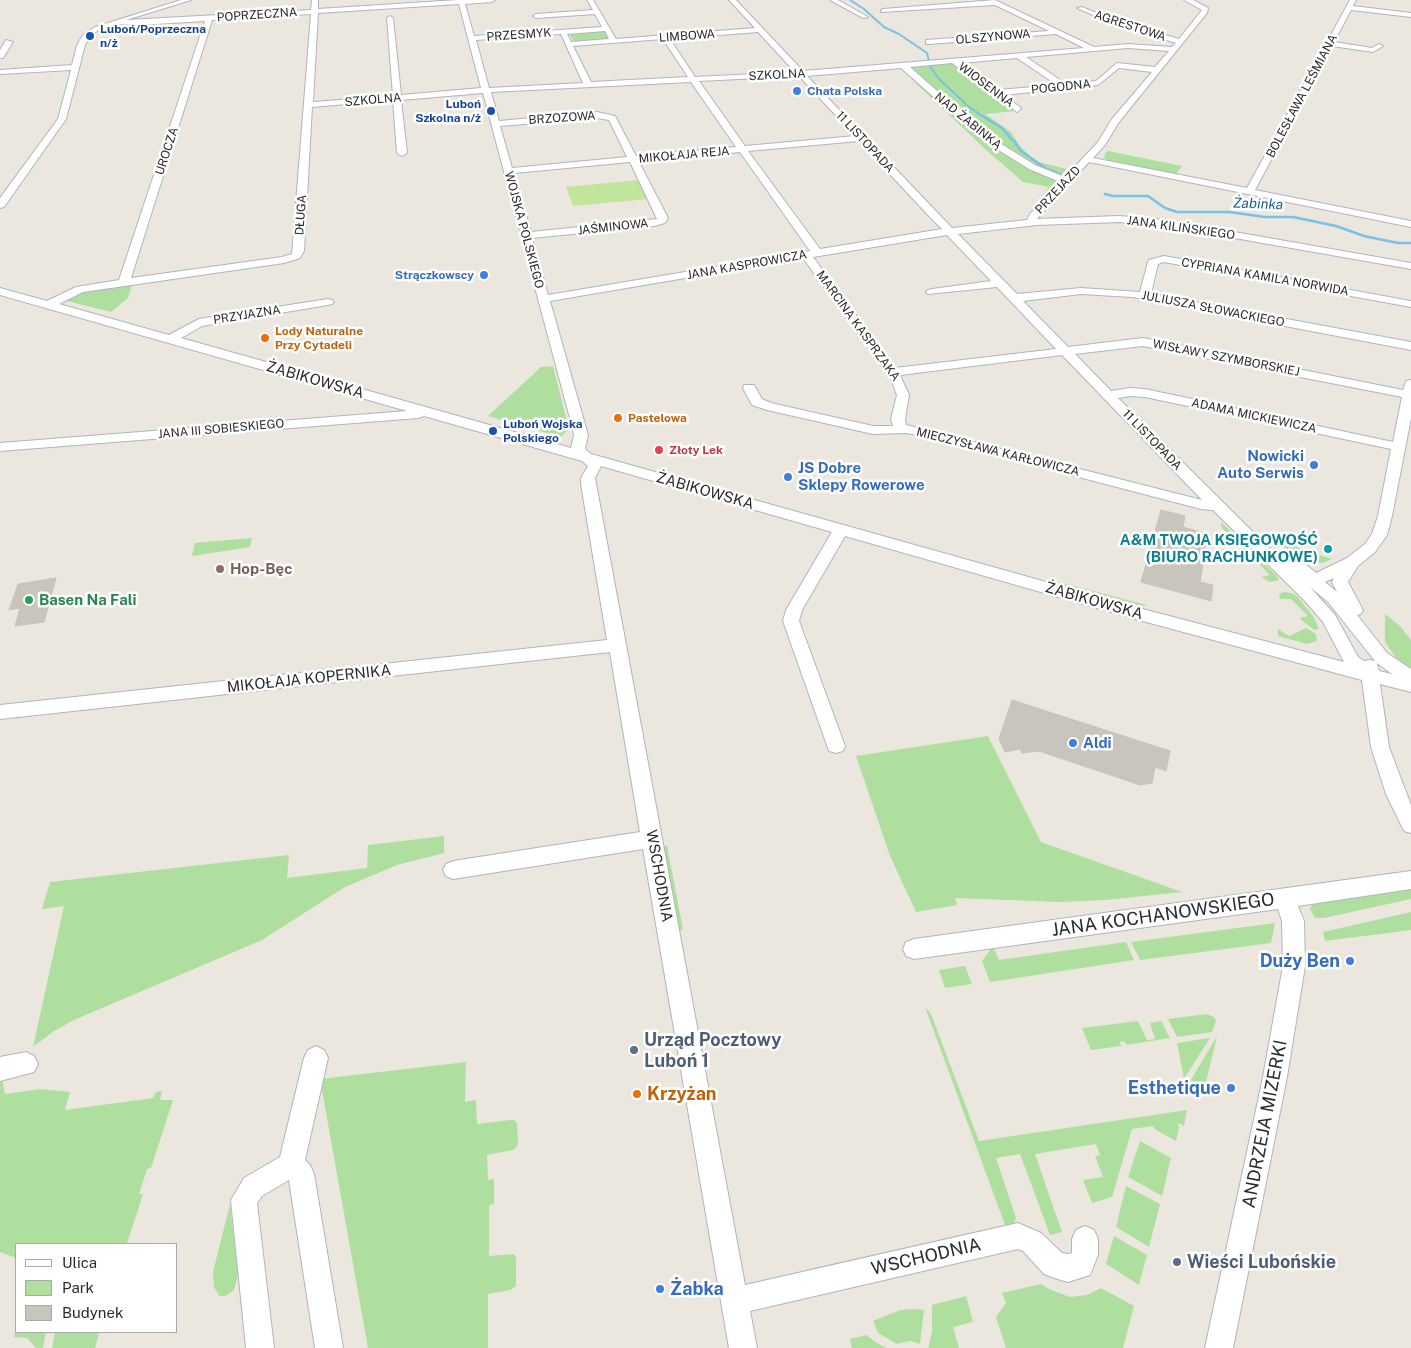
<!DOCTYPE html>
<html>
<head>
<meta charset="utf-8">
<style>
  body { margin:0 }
  #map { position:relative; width:1411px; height:1348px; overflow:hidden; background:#ece7de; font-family:"Public Sans",sans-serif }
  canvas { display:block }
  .legend { position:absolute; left:15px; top:1243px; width:162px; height:90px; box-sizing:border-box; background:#fff; border:1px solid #aaa; margin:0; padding:6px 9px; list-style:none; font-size:15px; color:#2b2b2b }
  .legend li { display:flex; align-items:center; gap:10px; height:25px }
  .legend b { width:25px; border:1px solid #aaa }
</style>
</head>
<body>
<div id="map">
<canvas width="1411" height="1348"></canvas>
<ul class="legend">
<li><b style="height:6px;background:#fff"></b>Ulica</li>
<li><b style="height:14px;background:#afdf9f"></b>Park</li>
<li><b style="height:14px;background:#c8c5bd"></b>Budynek</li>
</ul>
</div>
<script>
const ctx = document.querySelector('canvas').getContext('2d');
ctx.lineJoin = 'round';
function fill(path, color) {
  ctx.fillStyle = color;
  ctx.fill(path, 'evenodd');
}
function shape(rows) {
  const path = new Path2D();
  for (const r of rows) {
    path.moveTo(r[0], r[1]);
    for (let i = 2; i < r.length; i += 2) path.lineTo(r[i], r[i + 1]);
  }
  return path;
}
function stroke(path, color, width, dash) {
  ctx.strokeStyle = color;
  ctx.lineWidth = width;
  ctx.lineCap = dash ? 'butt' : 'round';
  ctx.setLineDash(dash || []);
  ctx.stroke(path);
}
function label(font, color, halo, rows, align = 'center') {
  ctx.font = font + ' "Public Sans",sans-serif';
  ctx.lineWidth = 5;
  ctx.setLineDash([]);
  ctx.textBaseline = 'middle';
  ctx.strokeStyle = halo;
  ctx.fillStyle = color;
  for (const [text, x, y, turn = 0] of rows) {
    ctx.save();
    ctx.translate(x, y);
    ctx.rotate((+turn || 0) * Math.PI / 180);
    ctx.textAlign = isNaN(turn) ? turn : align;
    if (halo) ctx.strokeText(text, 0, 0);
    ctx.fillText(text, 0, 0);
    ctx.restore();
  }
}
fill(shape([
  [604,31,609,39,574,42,569,34],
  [948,63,954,64,1015,111,985,114,1011,132,1019,145,1030,156,1038,162,1067,169,1060,177,1038,168,986,136,909,68],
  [900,68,903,69,1017,162,1057,180,1059,183,1046,197,1041,197,1049,187,1023,182,984,148],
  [1108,151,1182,166,1176,174,1110,162,1104,157,1106,152],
  [132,284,128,298,111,312,63,300,78,293],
  [553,366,569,429,561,437,488,416,541,367],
  [1221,522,1276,575,1279,580,1270,582,1261,577,1270,575,1239,544,1230,546,1228,534,1221,527],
  [252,538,250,547,192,556,195,543],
  [1277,540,1332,559,1322,563,1304,560],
  [1056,581,1146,605,1146,606,1121,603,1064,587,1058,585],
  [1284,592,1291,593,1297,596,1313,616,1319,629,1314,630,1299,618,1308,616,1291,599,1280,599,1279,594],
  [1385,614,1401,627,1411,640,1411,668,1396,658,1385,642],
  [1306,628,1316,634,1317,641,1307,644,1278,636,1278,629,1289,636],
  [988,736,1041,842,1182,892,1106,900,1059,902,955,898,957,905,916,912,890,856,856,756],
  [444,836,444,853,397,865,345,887,262,940,74,1020,54,1031,33,1047,64,906,42,909,50,882,289,855,287,878,367,868,368,845],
  [667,845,683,929,679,932,663,847],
  [1411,889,1411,899,1324,918,1315,918,1310,909,1312,905,1315,903],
  [1411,912,1411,930,1325,941,1323,932],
  [1275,923,1271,943,1140,960,1131,942],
  [1126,942,1134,960,990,982,982,961,993,946,999,960],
  [965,966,972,984,945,988,939,970],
  [925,1007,931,1014,979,1141,1187,1110,1184,1126,1178,1123,1179,1128,1176,1141,1156,1130,1153,1126,1132,1129,1112,1197,1092,1203,1083,1180,1103,1177,1095,1156,1100,1155,1096,1144,1035,1154,1062,1232,1050,1235,1020,1154,996,1158,1016,1218,1012,1229,806,1272,805,1270,1005,1225],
  [1207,1014,1214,1017,1216,1021,1212,1032,1177,1037,1168,1019],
  [1138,1021,1147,1040,1155,1039,1150,1023,1161,1021,1170,1038,1127,1045,1124,1041,1120,1042,1121,1046,1091,1050,1082,1028],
  [1217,1036,1204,1091,1189,1083],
  [1210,1038,1184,1079,1177,1043],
  [466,1062,465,1102,476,1100,477,1124,510,1120,514,1120,517,1123,518,1143,516,1148,513,1150,487,1155,488,1180,494,1179,494,1204,489,1205,489,1256,513,1254,516,1257,516,1286,510,1290,488,1294,488,1348,368,1348,320,1079],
  [2,1079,5,1094,41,1089,70,1092,65,1110,153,1098,156,1092,162,1091,160,1100,173,1100,151,1168,147,1169,139,1194,143,1194,127,1244,16,1244,16,1258,0,1252,0,1080],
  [1140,1141,1171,1158,1162,1196,1128,1177],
  [1126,1186,1160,1204,1149,1247,1116,1227],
  [230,1204,238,1275,234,1290,225,1296,219,1296,214,1287,213,1272],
  [1114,1236,1147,1255,1139,1285,1106,1264],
  [1041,1284,1051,1290,1070,1297,1087,1295,1101,1288,1134,1306,1123,1348,1006,1348,996,1317,1006,1303,1002,1293],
  [966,1296,973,1322,953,1327,959,1348,928,1348,932,1332,932,1305],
  [915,1309,924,1310,920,1344,910,1341,897,1344,878,1333,873,1321,900,1310],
  [16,1323,16,1332,46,1332,43,1348,36,1348,27,1338,14,1337],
  [55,1332,96,1332,99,1333,95,1348,52,1348],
  [866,1335,876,1342,886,1348,852,1348,850,1339]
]), '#afdf9f');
fill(shape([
  [638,180,647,199,573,206,566,187]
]), '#c0e59b');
stroke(shape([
  [850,0,864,9,884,27,899,34,927,53,929,61],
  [929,65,939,79,965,103],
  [966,105,978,113]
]), '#78c1e7', 2);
stroke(shape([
  [976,112,1002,128,1012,140],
  [1014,141,1021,151,1045,168],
  [1047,169,1061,175],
  [1105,194,1113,196,1148,196,1165,208,1177,212,1229,212,1265,217,1293,217,1336,226,1364,236,1398,243,1411,243]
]), '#78c1e7', 2.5);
const building = shape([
  [1161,510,1185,516,1183,527,1208,534,1200,582,1213,585,1211,601,1141,582,1161,510],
  [56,578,44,622,15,626,20,608,9,610,18,584,56,578],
  [1012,700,1170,751,1166,771,1155,767,1152,783,1140,785,1039,751,1022,753,1020,749,1005,752,999,739,1012,700]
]);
fill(building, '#c8c5bd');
stroke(building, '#c7c3b8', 1);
const minor = shape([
  [181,0,191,0,126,20,311,10,312,0,318,0,318,9,458,0,495,0,492,2,465,4,474,36,602,27,595,14,536,18,533,16,536,14,593,10,587,0,593,0,616,39,755,28,729,0,736,0,803,71,1084,48,1056,34,929,44,926,44,926,40,1049,31,995,5,881,12,881,10,883,9,995,0,1094,47,1128,44,1172,47,1176,43,1109,22,1077,8,1082,7,1113,20,1179,39,1202,10,1184,0,1193,0,1208,8,1207,13,1119,122,1105,145,1093,158,1247,188,1350,0,1356,0,1353,6,1411,13,1411,17,1351,10,1334,42,1372,48,1379,44,1383,46,1373,52,1332,46,1255,190,1411,221,1411,227,1089,162,1037,219,1119,216,1166,220,1411,263,1411,269,1166,226,1119,222,1037,225,958,234,1017,294,1081,288,1140,292,1148,262,1149,260,1164,256,1411,301,1411,307,1164,262,1158,264,1151,294,1411,342,1411,350,1132,297,1081,294,1023,301,1068,347,1143,338,1403,390,1406,381,1411,380,1411,418,1392,516,1387,535,1375,552,1358,566,1348,582,1363,610,1361,614,1357,615,1387,653,1411,669,1411,692,1380,684,1389,747,1411,805,1411,833,1404,831,1386,794,1371,747,1362,680,1135,619,845,536,802,610,799,621,845,746,843,751,836,753,829,751,783,621,786,610,832,532,601,466,595,478,745,1285,1018,1223,1041,1233,1062,1253,1068,1254,1072,1253,1072,1239,1076,1230,1085,1226,1094,1230,1098,1239,1098,1255,1090,1275,1068,1282,1054,1278,1044,1274,1023,1251,1018,1249,750,1311,757,1348,729,1348,643,849,453,879,446,876,443,870,446,864,453,861,640,832,610,652,0,719,0,705,607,640,581,484,581,478,588,466,582,461,424,416,418,418,0,451,0,443,407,411,0,295,0,288,47,301,76,287,119,280,205,21,139,25,114,24,99,29,89,38,85,45,66,119,4,207,0,208,0,198,58,119,71,70,0,74,0,70,72,65,77,45,83,35,95,27,181,0],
  [459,4,481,88,401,95,393,18,390,16,387,18,393,96,313,102,318,13,459,4],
  [311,14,292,254,282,257,131,278,212,20,311,14],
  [605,31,609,39,571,42,567,34,605,31],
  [758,32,795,72,695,77,670,39,758,32],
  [561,34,583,83,489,88,476,40,561,34],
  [663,39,688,77,591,82,573,46,663,39],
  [1128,48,1169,51,1155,67,1117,63,1096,81,1066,84,1026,57,1128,48],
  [1017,58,1057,85,998,90,961,63,1017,58],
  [952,63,1017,112,1021,109,1020,107,1003,95,1098,85,1119,68,1152,72,1112,119,1098,142,1065,177,1035,165,987,135,910,67,952,63],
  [901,68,981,139,1029,169,1060,182,1030,214,1027,220,952,228,807,76,901,68],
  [799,76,855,136,745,146,699,81,799,76],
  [691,82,736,147,636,156,615,116,597,112,499,121,491,92,691,82],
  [483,93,571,422,574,435,571,448,181,338,202,326,328,305,332,304,334,302,332,300,328,299,199,319,169,335,59,304,83,292,284,263,300,258,304,251,312,107,393,100,397,153,402,156,407,153,401,100,483,93],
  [597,118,609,120,627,157,512,168,500,126,597,118],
  [859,141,928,215,942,229,820,249,748,151,859,141],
  [740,152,810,251,548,295,532,238,654,226,665,223,668,218,639,162,740,152],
  [630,162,657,219,531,232,514,173,630,162],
  [947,235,991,281,932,289,928,290,926,292,928,294,997,287,1056,349,895,368,813,257,947,235],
  [803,258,891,379,897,395,891,419,893,426,873,426,771,403,762,399,754,385,744,385,743,388,752,405,767,410,873,434,906,433,918,435,1201,509,1213,510,1304,600,1323,622,1344,662,1135,607,591,454,585,449,588,435,550,301,803,258],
  [1143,346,1402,397,1393,442,1145,389,1130,388,1111,391,1075,354,1143,346],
  [1062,355,1202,500,906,425,905,419,909,395,900,375,1062,355],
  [1130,396,1145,397,1391,449,1378,516,1372,534,1365,544,1347,558,1316,573,1286,548,1281,547,1276,548,1273,552,1118,398,1130,396],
  [1334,578,1332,582,1337,592,1325,582,1334,578],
  [1310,587,1328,602,1375,661,1370,660,1364,661,1358,657,1335,615,1310,587],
  [1377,663,1392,674,1379,671,1377,663],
  [830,0,838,0,868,17,863,18,830,0],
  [6,40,13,42,3,58,0,58,0,50,6,40],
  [1411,871,1411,889,1298,906,1304,921,1305,966,1287,1077,1233,1348,1205,1348,1263,1077,1283,966,1282,921,1278,909,914,959,906,956,903,949,906,942,914,939,1411,871],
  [316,1046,324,1050,328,1058,305,1160,310,1165,314,1174,343,1348,315,1348,289,1180,262,1196,257,1203,274,1348,246,1348,231,1200,244,1178,280,1157,304,1058,308,1050,316,1046],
  [26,1052,34,1056,38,1064,34,1072,0,1081,0,1057,26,1052]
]);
stroke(minor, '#b2b3be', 2);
fill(minor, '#fff');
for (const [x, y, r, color] of [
  [90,36,5,"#1a4fb4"],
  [797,91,5,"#3f7fe0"],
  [491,111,5,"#1a4fb4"],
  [484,275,5,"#3f7fe0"],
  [265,338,5,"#e8710a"],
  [618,418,5,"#e8710a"],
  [493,431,5,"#1a4fb4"],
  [659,450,5,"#e0444e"],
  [1314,465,5,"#3f7fe0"],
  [788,477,5,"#3f7fe0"],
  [1328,549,5,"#0f9aa8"],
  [220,569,5,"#8d6e63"],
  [29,600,5,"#2e9e5b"],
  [1073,743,5,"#3f7fe0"],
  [1350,961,5,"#3f7fe0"],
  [634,1050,5,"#5c6f8a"],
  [1231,1088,5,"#3f7fe0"],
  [637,1094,5,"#e8710a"],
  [1177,1262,5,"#5c6f8a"],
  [660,1289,5,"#3f7fe0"]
]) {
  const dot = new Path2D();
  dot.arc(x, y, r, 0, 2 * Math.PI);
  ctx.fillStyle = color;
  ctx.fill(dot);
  stroke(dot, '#fff', 2);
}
label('12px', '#2b2b2b', '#fff', [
  ["POPRZECZNA",257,15,-4],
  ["AGRESTOWA",1130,26,18],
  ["PRZESMYK",519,35,-4],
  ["LIMBOWA",687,36,-4],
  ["OLSZYNOWA",993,37,-5],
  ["SZKOLNA",777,75,-3],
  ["WIOSENNA",986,85,37],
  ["POGODNA",1061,87,-6],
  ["BOLESŁAWA LEŚMIANA",1302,96,-62],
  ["SZKOLNA",373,100,-5],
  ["BRZOZOWA",562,118,-4],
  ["NAD ŻABINKĄ",968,121,39],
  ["11 LISTOPADA",865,142,47],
  ["UROCZA",167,151,-72],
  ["MIKOŁAJA REJA",684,155,-5],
  ["PRZEJAZD",1058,190,-47],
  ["DŁUGA",301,215,-86],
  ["JAŚMINOWA",613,227,-6],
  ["JANA KILIŃSKIEGO",1181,228,8],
  ["WOJSKA POLSKIEGO",524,230,75],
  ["JANA KASPROWICZA",747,265,-10],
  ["CYPRIANA KAMILA NORWIDA",1265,277,10],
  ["JULIUSZA SŁOWACKIEGO",1213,309,11],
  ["PRZYJAZNA",247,315,-9],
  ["MARCINA KASPRZAKA",858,326,54],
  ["WISŁAWY SZYMBORSKIEJ",1226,358,11],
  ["ADAMA MICKIEWICZA",1254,416,12],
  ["JANA III SOBIESKIEGO",221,429,-5],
  ["11 LISTOPADA",1152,440,46],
  ["MIECZYSŁAWA KARŁOWICZA",998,452,14]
]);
label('bold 12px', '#164399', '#fff', [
  ["Luboń/Poprzeczna",100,29],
  ["n/ż",100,43],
  ["Luboń",481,104,"right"],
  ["Szkolna n/ż",481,118,"right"],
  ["Luboń Wojska",503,424],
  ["Polskiego",503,438]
], 'left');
label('bold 12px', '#366cbe', '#fff', [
  ["Chata Polska",807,91],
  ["Strączkowscy",474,275,"right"]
], 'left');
label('bold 12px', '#c56008', '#fff', [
  ["Lody Naturalne",275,331],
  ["Przy Cytadeli",275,345],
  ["Pastelowa",628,418]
], 'left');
label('bold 12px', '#be3a42', '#fff', [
  ["Złoty Lek",669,450]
], 'left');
label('italic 14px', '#165f94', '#fff', [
  ["Żabinka",1258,204,2]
]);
label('15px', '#2b2b2b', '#fff', [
  ["ŻABIKOWSKA",315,380,16],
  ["ŻABIKOWSKA",705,491,16],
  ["ŻABIKOWSKA",1094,601,16],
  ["MIKOŁAJA KOPERNIKA",309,679,-6],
  ["WSCHODNIA",659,876,80]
]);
label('bold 15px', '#366cbe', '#fff', [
  ["Nowicki",1304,456,"right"],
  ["Auto Serwis",1304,473,"right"],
  ["JS Dobre",798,468],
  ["Sklepy Rowerowe",798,485],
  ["Aldi",1083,743]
], 'left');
label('bold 15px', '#0d838f', '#fff', [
  ["A&M TWOJA KSIĘGOWOŚĆ",1318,540],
  ["(BIURO RACHUNKOWE)",1318,557]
], 'right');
label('bold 15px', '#785e54', '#fff', [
  ["Hop-Bęc",230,569]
], 'left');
label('bold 15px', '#27864d', '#fff', [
  ["Basen Na Fali",39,600]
], 'left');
label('18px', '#2b2b2b', '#fff', [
  ["JANA KOCHANOWSKIEGO",1163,915,-8],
  ["ANDRZEJA MIZERKI",1265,1124,-79],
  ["WSCHODNIA",926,1257,-13]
]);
label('bold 18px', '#366cbe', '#fff', [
  ["Duży Ben",1340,961],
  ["Esthetique",1221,1088],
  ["Żabka",670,1289,"left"]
], 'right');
label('bold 18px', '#4e5e75', '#fff', [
  ["Urząd Pocztowy",644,1040],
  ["Luboń 1",644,1061],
  ["Wieści Lubońskie",1187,1262]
], 'left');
label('bold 18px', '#c56008', '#fff', [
  ["Krzyżan",647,1094]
], 'left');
</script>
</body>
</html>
